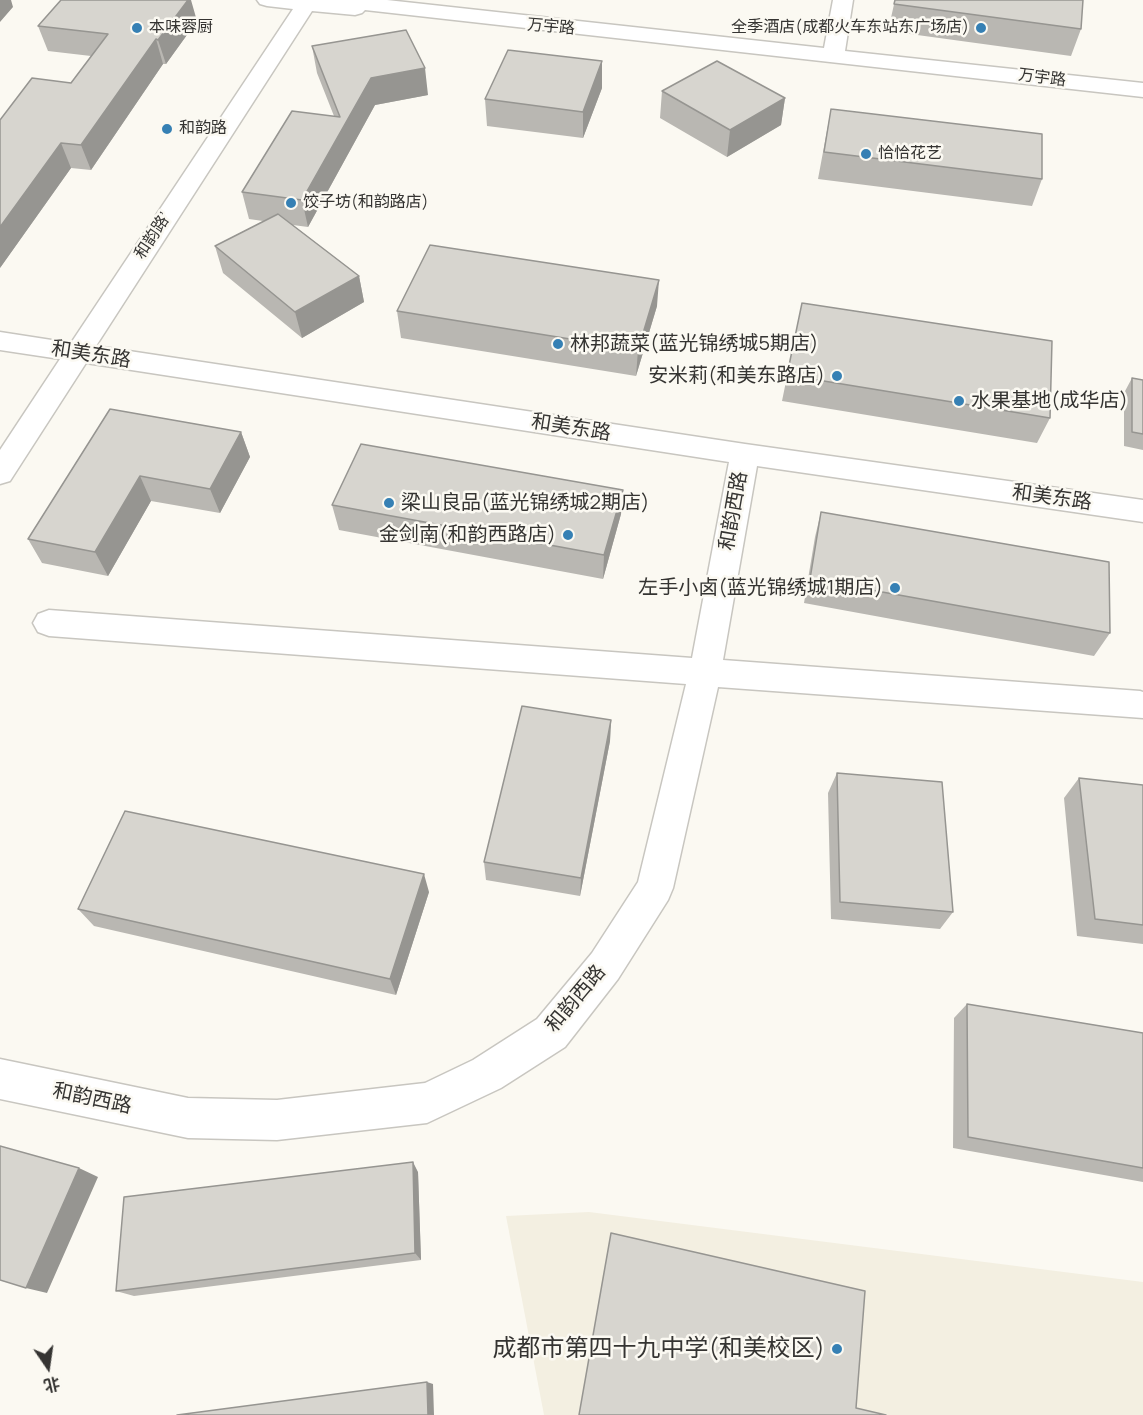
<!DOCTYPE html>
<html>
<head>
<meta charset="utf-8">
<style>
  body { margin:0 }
  #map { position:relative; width:1143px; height:1415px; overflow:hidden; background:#fbf9f2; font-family:Manrope,"Noto Sans SC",sans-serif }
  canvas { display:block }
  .north { position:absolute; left:18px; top:1337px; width:60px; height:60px; -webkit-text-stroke:4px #fbf9f2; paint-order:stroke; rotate:167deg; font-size:16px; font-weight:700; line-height:24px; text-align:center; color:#353432 }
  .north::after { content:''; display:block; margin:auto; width:21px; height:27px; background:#353432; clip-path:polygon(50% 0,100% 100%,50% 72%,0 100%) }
</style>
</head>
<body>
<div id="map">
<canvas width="1143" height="1415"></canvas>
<div class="north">北</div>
</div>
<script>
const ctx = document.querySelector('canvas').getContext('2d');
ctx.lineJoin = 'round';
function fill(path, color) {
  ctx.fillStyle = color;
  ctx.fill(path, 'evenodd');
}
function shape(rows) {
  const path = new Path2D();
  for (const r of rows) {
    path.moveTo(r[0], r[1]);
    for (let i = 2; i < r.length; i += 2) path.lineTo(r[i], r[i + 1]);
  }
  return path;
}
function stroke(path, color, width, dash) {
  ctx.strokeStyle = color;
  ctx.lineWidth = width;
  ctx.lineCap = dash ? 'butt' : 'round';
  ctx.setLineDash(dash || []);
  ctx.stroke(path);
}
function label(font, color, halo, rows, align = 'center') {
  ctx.font = font + ' Manrope,"Noto Sans SC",sans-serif';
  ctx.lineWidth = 5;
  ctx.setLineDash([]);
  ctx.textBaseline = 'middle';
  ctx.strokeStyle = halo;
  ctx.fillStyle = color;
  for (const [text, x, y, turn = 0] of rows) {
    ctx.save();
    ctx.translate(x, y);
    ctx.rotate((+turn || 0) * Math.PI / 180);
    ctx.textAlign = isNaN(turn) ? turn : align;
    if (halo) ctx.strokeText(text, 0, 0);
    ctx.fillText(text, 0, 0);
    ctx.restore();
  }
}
fill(shape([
  [589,1212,1143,1282,1143,1415,544,1415,506,1216]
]), '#f3efe1');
const minor = shape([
  [257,0,387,0,824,48,833,0,853,0,845,51,1143,83,1143,97,365,10,362,13,355,15,312,11,96,346,745,444,1143,500,1143,522,757,466,723,660,1140,691,1143,692,1143,718,718,687,673,888,668,900,618,979,565,1047,501,1088,427,1123,277,1140,188,1138,0,1099,0,1059,188,1098,277,1100,425,1083,473,1060,537,1019,592,953,638,882,686,684,49,636,38,632,33,623,38,614,49,610,692,658,729,462,86,363,10,481,0,484,0,450,60,359,0,350,0,332,71,343,293,9,267,6,260,4,257,0]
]);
stroke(minor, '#c8c6c0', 3);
fill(minor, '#fff');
fill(shape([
  [895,0,1081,29,1071,56,888,31],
  [197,21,166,64,163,64,91,170,71,168,0,268,71,83,91,56,48,51,38,26],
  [312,46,428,95,375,105,308,227,293,225,359,276,364,302,302,338,223,273,215,246,263,221,249,219,242,192,334,116,317,73],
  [602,88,583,138,487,126,485,99],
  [662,91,785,98,781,125,727,157,660,118],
  [831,109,1042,179,1032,206,818,179],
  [802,303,1050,418,1037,443,782,401],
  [657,306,636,376,401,338,397,311],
  [1132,378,1143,380,1143,450,1124,446,1124,393],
  [110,409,241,432,250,457,220,513,151,501,108,576,42,563,28,539],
  [623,490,621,514,603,579,339,530,332,505],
  [821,512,1110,633,1094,656,804,603,815,537],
  [611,720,610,741,580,896,486,880,484,862],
  [837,773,953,912,940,929,831,919,828,793],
  [1079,778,1143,785,1143,944,1077,936,1064,798],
  [429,892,396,995,94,926,78,909],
  [967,1004,1143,1033,1143,1182,953,1148,954,1018],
  [418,1172,421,1260,134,1296,116,1291]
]), '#b9b7b2');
fill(shape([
  [0,0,11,0,13,7,0,22],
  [188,0,191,0,197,21,166,64,158,40],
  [156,39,163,64,91,170,81,145],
  [602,61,602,88,583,138,583,112],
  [425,68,428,95,375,105,308,227,302,200,371,78],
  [785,98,781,125,727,157,730,130],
  [61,143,71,168,0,268,0,227],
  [359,276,364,302,302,338,295,312],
  [659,280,657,306,636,376,638,350],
  [241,432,250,457,220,513,210,489],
  [140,476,151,501,108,576,95,552],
  [623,490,621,514,603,579,604,555],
  [611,720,610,741,580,896,581,878],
  [424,874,429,892,396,995,390,979],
  [413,1162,418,1172,421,1260,415,1253],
  [79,1168,98,1177,47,1293,26,1288],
  [427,1382,433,1384,434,1415,428,1415]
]), '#969591');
const building = shape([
  [61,0,188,0,158,40,156,39,81,145,61,143,0,227,0,120,32,78,71,83,108,34,38,26,61,0],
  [895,0,1083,0,1081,29,894,4,895,0],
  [406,30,425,68,371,78,302,200,242,192,292,111,340,117,312,46,406,30],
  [508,50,602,61,583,112,485,99,508,50],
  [717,61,785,98,730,130,662,91,717,61],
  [831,109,1042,134,1042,179,824,152,831,109],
  [278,214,359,276,295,312,215,246,278,214],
  [430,245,659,280,638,350,397,311,430,245],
  [802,303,1052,341,1050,418,787,375,802,303],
  [1132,378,1143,380,1143,434,1132,432,1132,378],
  [110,409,241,432,210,489,140,476,95,552,28,539,110,409],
  [361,444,623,490,604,555,332,505,361,444],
  [821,512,1109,562,1110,633,810,579,821,512],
  [522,706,611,720,581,878,484,862,522,706],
  [837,773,942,782,953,912,840,902,837,773],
  [1079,778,1143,785,1143,925,1095,919,1079,778],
  [125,811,424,874,390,979,78,909,125,811],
  [967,1004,1143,1033,1143,1168,968,1137,967,1004],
  [0,1146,79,1168,26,1288,0,1280,0,1146],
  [413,1162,415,1253,116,1291,124,1197,413,1162],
  [611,1233,865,1291,856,1408,886,1415,579,1415,611,1233],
  [427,1382,428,1415,177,1415,427,1382]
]);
fill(building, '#d7d5cf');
stroke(building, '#969591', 1.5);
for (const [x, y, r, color] of [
  [137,28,6,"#3680b4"],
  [981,28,6,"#3680b4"],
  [167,129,6,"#3680b4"],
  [866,154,6,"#3680b4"],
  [291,203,6,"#3680b4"],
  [558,344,6,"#3680b4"],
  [837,376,6,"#3680b4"],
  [959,401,6,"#3680b4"],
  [389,503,6,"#3680b4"],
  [568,535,6,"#3680b4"],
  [895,588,6,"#3680b4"],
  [837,1349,6,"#3680b4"]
]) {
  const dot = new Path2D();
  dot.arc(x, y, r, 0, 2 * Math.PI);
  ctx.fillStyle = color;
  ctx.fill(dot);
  stroke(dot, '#fbf9f2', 2);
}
label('16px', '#353432', '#fbf9f2', [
  ["万宇路",551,27,5],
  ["万宇路",1042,78,7],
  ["和韵路’",153,236,-57]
]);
label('16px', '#353432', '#fbf9f2', [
  ["本味蓉厨",149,28],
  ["全季酒店(成都火车东站东广场店)",969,28,"right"],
  ["和韵路",179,129],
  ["恰恰花艺",878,154],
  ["饺子坊(和韵路店)",303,203]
], 'left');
label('20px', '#353432', '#fbf9f2', [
  ["林邦蔬菜(蓝光锦绣城5期店)",570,344],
  ["安米莉(和美东路店)",825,376,"right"],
  ["水果基地(成华店)",971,401],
  ["梁山良品(蓝光锦绣城2期店)",401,503],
  ["金剑南(和韵西路店)",556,535,"right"],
  ["左手小卤(蓝光锦绣城1期店)",883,588,"right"]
], 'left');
label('20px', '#353432', '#fbf9f2', [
  ["和美东路",91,355,9],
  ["和美东路",571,428,9],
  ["和美东路",1052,498,8],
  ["和韵西路",734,511,-80],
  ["和韵西路",576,999,-50],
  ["和韵西路",92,1099,12]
]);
label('24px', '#353432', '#fbf9f2', [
  ["成都市第四十九中学(和美校区)",825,1349]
], 'right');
</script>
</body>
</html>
